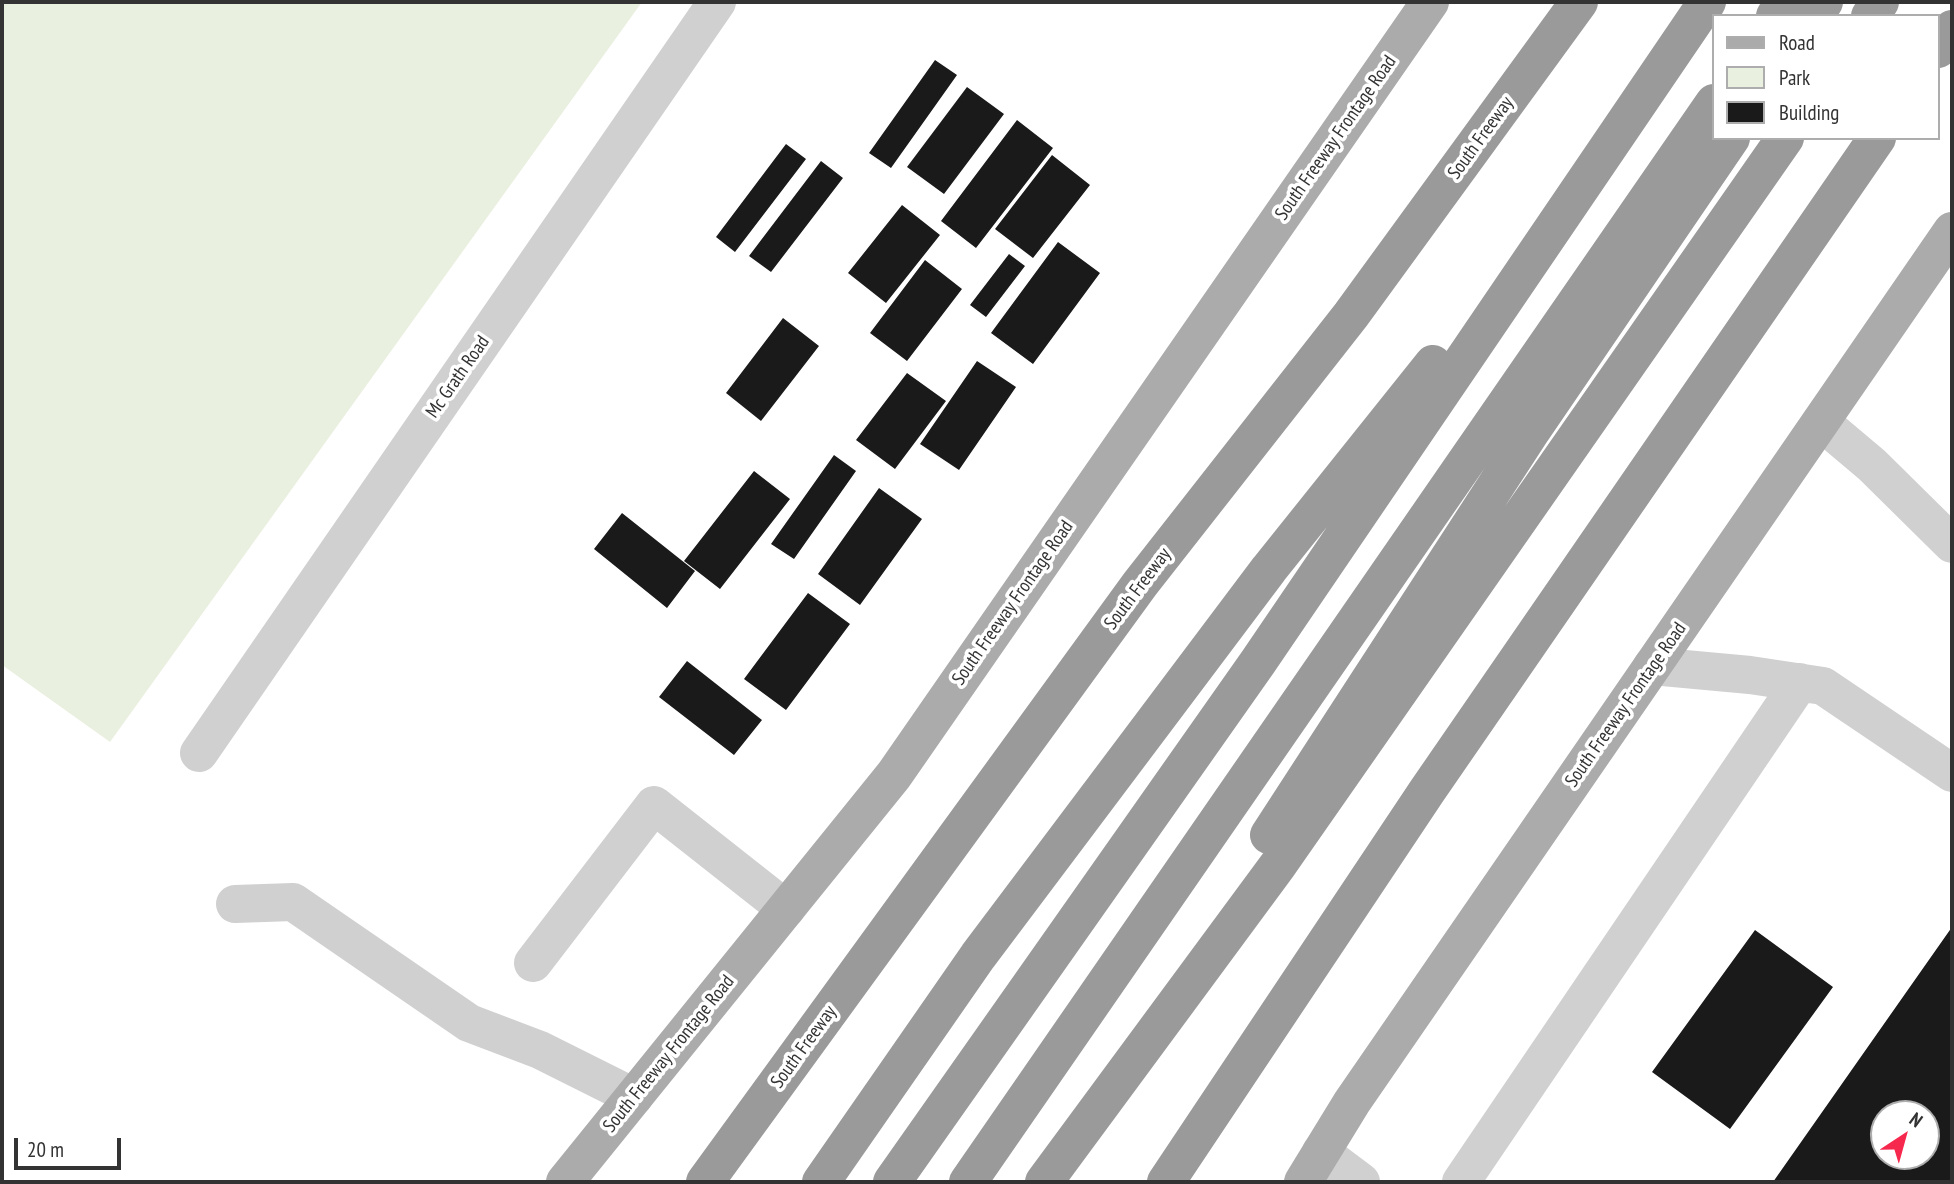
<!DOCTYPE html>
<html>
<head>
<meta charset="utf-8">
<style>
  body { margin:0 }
  #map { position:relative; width:1954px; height:1184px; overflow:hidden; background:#fff; font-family:"PT Sans Narrow",sans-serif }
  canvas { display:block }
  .frame { position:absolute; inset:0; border:4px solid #333; pointer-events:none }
  .legend { position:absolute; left:1712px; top:14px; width:228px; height:126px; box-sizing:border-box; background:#fff; border:2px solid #adadad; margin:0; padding:9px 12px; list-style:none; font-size:21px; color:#333 }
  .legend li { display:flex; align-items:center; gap:14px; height:35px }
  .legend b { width:35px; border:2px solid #adadad }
  .north { position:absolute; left:1870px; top:1100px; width:70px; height:70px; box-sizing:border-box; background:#fff; border:2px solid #adadad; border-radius:50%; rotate:36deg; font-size:19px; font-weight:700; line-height:28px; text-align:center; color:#333 }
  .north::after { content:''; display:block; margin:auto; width:24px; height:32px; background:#f7284e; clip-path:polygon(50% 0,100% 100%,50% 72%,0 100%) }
  .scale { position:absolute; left:14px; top:1138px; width:107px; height:32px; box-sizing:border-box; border:4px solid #333; border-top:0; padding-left:9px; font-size:21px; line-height:24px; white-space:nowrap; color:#333; -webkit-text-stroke:5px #fff; paint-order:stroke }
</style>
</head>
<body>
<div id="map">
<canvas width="1954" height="1184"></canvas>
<div class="frame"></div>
<ul class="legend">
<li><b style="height:9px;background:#ababab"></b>Road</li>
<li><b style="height:19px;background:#eaf0e0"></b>Park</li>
<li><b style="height:19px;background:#1a1a1a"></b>Building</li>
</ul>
<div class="north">N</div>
<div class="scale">20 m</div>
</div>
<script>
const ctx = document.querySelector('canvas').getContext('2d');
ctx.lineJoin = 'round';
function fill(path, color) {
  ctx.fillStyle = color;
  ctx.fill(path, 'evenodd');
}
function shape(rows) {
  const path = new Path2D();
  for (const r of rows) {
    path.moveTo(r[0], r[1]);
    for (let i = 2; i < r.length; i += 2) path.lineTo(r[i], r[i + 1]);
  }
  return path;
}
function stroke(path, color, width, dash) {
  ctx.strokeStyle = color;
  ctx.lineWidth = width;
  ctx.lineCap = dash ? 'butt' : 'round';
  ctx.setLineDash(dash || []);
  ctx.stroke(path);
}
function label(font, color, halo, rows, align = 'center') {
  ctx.font = font + ' "PT Sans Narrow",sans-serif';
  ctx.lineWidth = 7;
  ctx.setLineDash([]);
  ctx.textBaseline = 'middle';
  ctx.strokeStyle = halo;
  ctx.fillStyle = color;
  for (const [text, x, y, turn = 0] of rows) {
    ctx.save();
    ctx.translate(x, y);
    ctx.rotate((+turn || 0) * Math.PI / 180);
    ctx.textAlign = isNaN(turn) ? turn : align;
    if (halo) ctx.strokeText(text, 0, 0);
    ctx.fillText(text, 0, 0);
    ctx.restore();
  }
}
fill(shape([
  [2,2,642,2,110,742,2,665]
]), '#eaf0e0');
fill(shape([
  [935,60,957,75,891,168,869,153],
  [967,87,1004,114,944,194,907,167],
  [1017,120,1053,148,976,248,941,221],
  [786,144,806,159,735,252,716,237],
  [1052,155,1090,185,1033,258,995,229],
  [821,161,843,178,771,272,749,256],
  [902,205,940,235,886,303,848,273],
  [1058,242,1100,273,1033,364,991,333],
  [1009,254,1025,266,986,317,970,305],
  [925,260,962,289,907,361,870,333],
  [783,318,819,346,761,421,726,393],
  [977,361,1016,387,959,470,920,444],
  [907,373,946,401,895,469,856,440],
  [834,455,856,471,794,559,771,544],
  [754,471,790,499,720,589,684,561],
  [879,488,922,519,860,605,818,574],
  [622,513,695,571,667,608,594,549],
  [808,593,850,624,786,710,744,679],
  [687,661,762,720,734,755,659,697],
  [1952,927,1952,1182,1773,1182],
  [1884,1114,1926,1114,1926,1156,1884,1156],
  [1755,930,1833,987,1730,1129,1652,1072]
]), '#1a1a1a');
stroke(shape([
  [1821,422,1872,465,1952,544],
  [1652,666,1750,675,1823,686,1952,773],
  [199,753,717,2],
  [235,904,293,902,469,1023,540,1050,634,1097],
  [533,963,654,805,786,909],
  [1321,1152,1361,1182],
  [1461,1182,1800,682]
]), '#d0d0d0', 38);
stroke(shape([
  [565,1182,894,775,1430,2],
  [1303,1182,1352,1102,1952,231]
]), '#ababab', 38);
stroke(shape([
  [1775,16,1784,2],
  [1814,16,1824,2],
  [1870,16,1880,2],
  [1938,49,1952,29],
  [1269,835,1532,430,1731,138],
  [705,1182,1140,584,1351,315,1579,2],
  [821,1182,978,956,1269,569,1433,364],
  [892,1182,1258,662,1707,2],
  [968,1182,1714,103],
  [1044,1182,1278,865,1785,138],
  [1166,1182,1427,791,1877,138]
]), '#9a9a9a', 38);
label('19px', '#333', '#fff', [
  ["South Freeway Frontage Road",1336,138,-55],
  ["South Freeway",1481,138,-54],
  ["Mc Grath Road",458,377,-55],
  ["South Freeway",1138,589,-53],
  ["South Freeway Frontage Road",1013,603,-55],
  ["South Freeway Frontage Road",1626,705,-55],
  ["South Freeway",804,1047,-54],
  ["South Freeway Frontage Road",669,1054,-51]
]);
</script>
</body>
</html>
